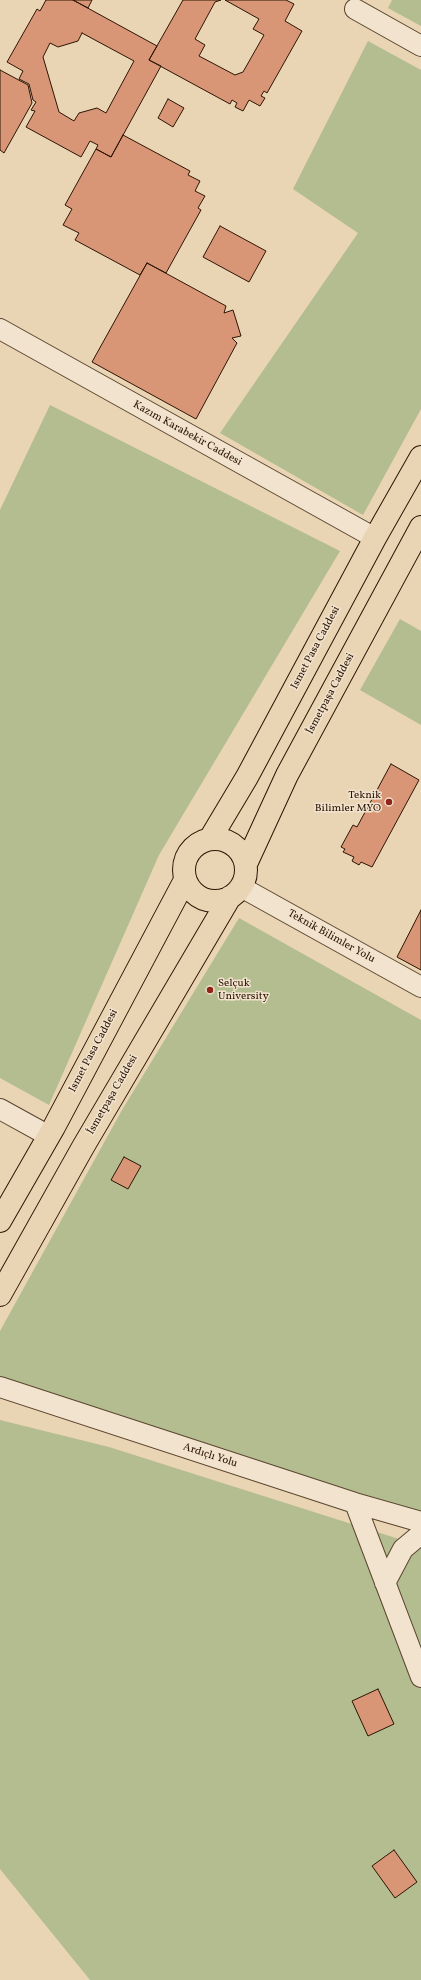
<!DOCTYPE html>
<html>
<head>
<meta charset="utf-8">
<style>
  body { margin:0 }
  canvas { display:block; background:#e9d4b3 }
</style>
</head>
<body>
<canvas width="421" height="1980"></canvas>
<script>
const ctx = document.querySelector('canvas').getContext('2d');
ctx.lineJoin = 'round';
function fill(path, color) {
  ctx.fillStyle = color;
  ctx.fill(path, 'evenodd');
}
function shape(rows) {
  const path = new Path2D();
  for (const r of rows) {
    if (r.length === 3) {
      path.moveTo(r[0] + r[2], r[1]);
      path.arc(r[0], r[1], r[2], 0, 2 * Math.PI);
      continue;
    }
    path.moveTo(r[0], r[1]);
    for (let i = 2; i < r.length; i += 2) path.lineTo(r[i], r[i + 1]);
  }
  return path;
}
function stroke(path, color, width, dash) {
  ctx.strokeStyle = color;
  ctx.lineWidth = width;
  ctx.lineCap = dash ? 'butt' : 'round';
  ctx.setLineDash(dash || []);
  ctx.stroke(path);
}
function label(font, color, halo, rows, align = 'center') {
  ctx.font = font + ' Vollkorn,serif';
  ctx.lineWidth = 3;
  ctx.setLineDash([]);
  ctx.textBaseline = 'middle';
  ctx.strokeStyle = halo;
  ctx.fillStyle = color;
  for (const [text, x, y, turn = 0] of rows) {
    ctx.save();
    ctx.translate(x, y);
    ctx.rotate((+turn || 0) * Math.PI / 180);
    ctx.textAlign = isNaN(turn) ? turn : align;
    if (halo) ctx.strokeText(text, 0, 0);
    ctx.fillText(text, 0, 0);
    ctx.restore();
  }
}
fill(shape([
  [392,0,421,0,421,26,388,8],
  [368,41,421,70,421,409,363,515,220,433,358,233,293,189],
  [50,405,340,551,159,855,49,1105,0,1078,0,510],
  [400,619,421,631,421,725,360,690],
  [239,918,421,1020,421,1515,364,1499,0,1376,0,1331,122,1110],
  [0,1420,109,1447,421,1546,421,1980,90,1980,0,1869]
]), '#b3bd8f');
const building = shape([
  [46,0,73,0,157,46,149,60,161,66,111,157,96,149,98,145,90,141,81,157,26,127,35,111,31,110,36,102,33,100,29,84,19,79,23,71,7,62,37,9,40,11,46,0],
  [82,33,134,61,106,113,97,108,79,113,74,121,59,112,43,57,50,43,58,47,78,41,82,33],
  [73,0,92,0,88,8,73,0],
  [183,0,221,0,215,2,195,39,205,45,199,56,235,75,243,72,264,35,253,29,259,19,225,0,286,0,294,4,285,21,302,31,267,93,264,91,261,96,265,98,260,106,249,100,243,111,235,107,237,103,232,100,230,104,149,60,183,0],
  [0,70,28,85,32,103,4,153,0,150,0,70],
  [168,99,184,108,173,127,158,118,168,99],
  [123,135,190,171,188,175,200,181,195,191,205,196,198,208,201,210,166,273,147,263,140,275,75,240,79,233,63,225,72,209,65,205,96,149,111,157,123,135],
  [220,226,266,251,249,282,203,257,220,226],
  [147,263,226,306,224,313,233,310,241,336,232,338,237,343,196,419,92,362,147,263],
  [391,764,419,780,372,867,361,862,359,865,352,861,354,857,343,852,345,849,341,847,353,825,357,827,391,764],
  [421,910,421,970,397,957,421,910],
  [124,1157,141,1166,128,1189,111,1180,124,1157],
  [378,1689,394,1724,368,1736,352,1701,378,1689],
  [394,1850,417,1882,395,1898,372,1866,394,1850]
]);
fill(building, '#d99677');
stroke(building, '#2c1504', 1);
const minor = shape([
  [355,9,421,46],
  [0,329,375,538],
  [241,887,421,987],
  [0,1109,49,1136],
  [0,1387,355,1503,421,1522],
  [355,1503,421,1677],
  [385,1583,403,1549,421,1534]
]);
const major = shape([
  [210,839,247,777,375,538,421,457],
  [215,870,31],
  [246,864,287,775,421,527],
  [0,1221,54,1127,185,880],
  [0,1295,83,1147,230,897]
]);
stroke(minor, '#5b4530', 22);
stroke(major, '#2c1504', 24);
stroke(minor, '#f1e3ce', 20);
stroke(major, '#e9d4b3', 22);
for (const [x, y, r, color] of [
  [389,802,4,"#8f2418"],
  [210,990,4,"#8f2418"]
]) {
  const dot = new Path2D();
  dot.arc(x, y, r, 0, 2 * Math.PI);
  ctx.fillStyle = color;
  ctx.fill(dot);
  stroke(dot, '#f1e3ce', 1.5);
}
label('11px', '#2c1504', '#f1e3ce', [
  ["Kazım Karabekir Caddesi",187,434,29],
  ["Ismet Pasa Caddesi",316,648,-62],
  ["İsmetpaşa Caddesi",331,694,-62],
  ["Teknik Bilimler Yolu",331,937,29],
  ["Ismet Pasa Caddesi",94,1051,-62],
  ["İsmetpaşa Caddesi",113,1095,-60],
  ["Ardıçlı Yolu",210,1456,18]
]);
label('11px', '#2c1504', '#f1e3ce', [
  ["Teknik",381,796],
  ["Bilimler MYO",381,809],
  ["Selçuk",218,984,"left"],
  ["University",218,997,"left"]
], 'right');
</script>
</body>
</html>
